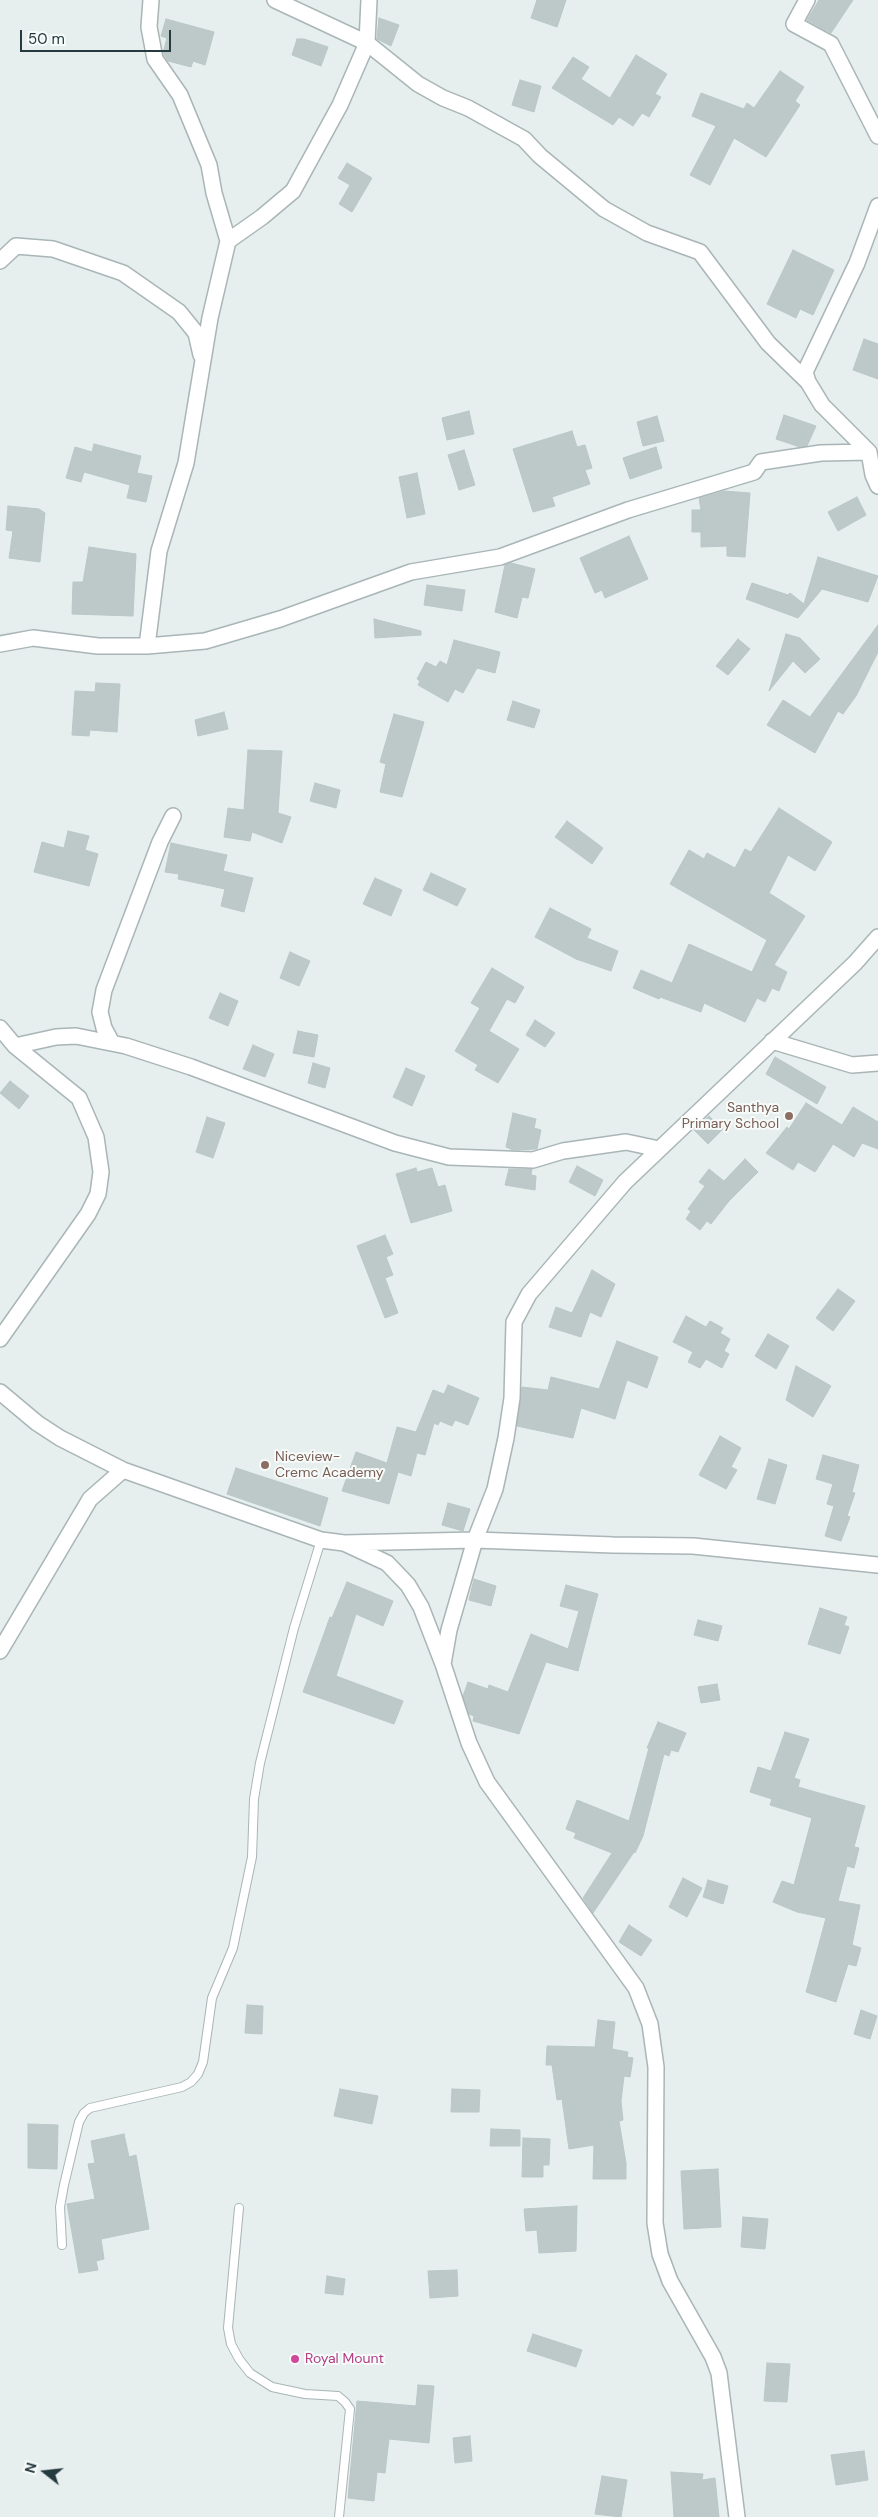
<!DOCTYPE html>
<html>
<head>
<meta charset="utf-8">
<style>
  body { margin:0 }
  #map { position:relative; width:878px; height:2517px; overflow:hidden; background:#e6eeee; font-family:"DM Sans",sans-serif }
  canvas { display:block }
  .north { position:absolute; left:20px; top:2447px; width:50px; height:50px; -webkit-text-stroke:4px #f7fbfa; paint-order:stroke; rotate:286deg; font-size:14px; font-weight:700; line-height:20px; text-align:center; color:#263b3f }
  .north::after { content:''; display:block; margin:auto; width:18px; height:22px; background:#263b3f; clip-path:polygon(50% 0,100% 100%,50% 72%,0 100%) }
  .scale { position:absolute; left:20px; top:30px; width:151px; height:22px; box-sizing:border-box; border:2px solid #263b3f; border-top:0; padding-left:6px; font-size:15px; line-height:18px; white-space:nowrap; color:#263b3f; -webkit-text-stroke:4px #f7fbfa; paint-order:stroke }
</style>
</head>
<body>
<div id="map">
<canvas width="878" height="2517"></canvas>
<div class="north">N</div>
<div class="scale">50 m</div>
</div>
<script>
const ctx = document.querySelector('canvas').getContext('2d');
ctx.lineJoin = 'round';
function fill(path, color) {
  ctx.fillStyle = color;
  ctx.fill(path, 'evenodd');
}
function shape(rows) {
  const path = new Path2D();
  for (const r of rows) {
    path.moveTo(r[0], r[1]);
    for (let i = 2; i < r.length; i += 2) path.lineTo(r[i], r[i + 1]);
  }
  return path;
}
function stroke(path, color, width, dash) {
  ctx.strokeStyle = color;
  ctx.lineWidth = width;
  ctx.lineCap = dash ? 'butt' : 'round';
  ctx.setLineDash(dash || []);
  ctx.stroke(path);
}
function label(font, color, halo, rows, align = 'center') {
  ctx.font = font + ' "DM Sans",sans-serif';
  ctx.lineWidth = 4;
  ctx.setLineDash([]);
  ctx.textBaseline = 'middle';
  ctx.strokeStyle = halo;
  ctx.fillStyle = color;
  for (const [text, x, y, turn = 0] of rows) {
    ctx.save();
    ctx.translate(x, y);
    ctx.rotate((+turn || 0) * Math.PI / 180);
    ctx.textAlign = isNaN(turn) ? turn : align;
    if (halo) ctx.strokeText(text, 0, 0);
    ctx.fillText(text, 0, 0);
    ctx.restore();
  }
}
const building = shape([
  [537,0,566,0,557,27,531,18,537,0],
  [819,0,853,0,831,33,807,20,819,0],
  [379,18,399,25,391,46,377,39,379,18],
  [166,19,214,32,205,65,193,61,191,67,168,61,163,53,167,38,161,36,166,19],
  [297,39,304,39,328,47,321,66,292,55,297,39],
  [636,55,667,74,655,94,661,97,649,117,642,113,633,126,619,117,613,125,552,88,573,57,589,67,581,79,610,98,636,55],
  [780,71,804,87,795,101,800,105,766,157,734,138,710,185,690,175,716,126,692,116,701,93,744,109,747,103,754,108,780,71],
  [520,80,541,86,534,112,512,105,520,80],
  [347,163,372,178,352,212,339,204,350,185,338,178,347,163],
  [793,250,834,270,813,315,800,309,796,318,767,304,793,250],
  [864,339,878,344,878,379,853,370,864,339],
  [469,411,474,434,447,440,442,418,469,411],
  [784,415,816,426,807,446,800,447,776,439,784,415],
  [657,416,664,441,643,446,637,422,657,416],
  [572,431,577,447,585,445,592,468,585,470,590,484,552,497,555,506,533,512,513,449,572,431],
  [94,444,141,456,137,473,152,476,146,502,127,498,130,485,84,472,81,482,66,478,75,447,92,452,94,444],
  [656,447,662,468,630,479,623,458,656,447],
  [464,450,475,485,459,490,448,455,464,450],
  [417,473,425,514,407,518,399,477,417,473],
  [724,491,750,493,745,557,727,556,727,546,701,547,701,532,692,532,692,510,701,510,699,498,724,491],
  [857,497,866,515,838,531,828,512,857,497],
  [8,506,39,509,45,513,40,562,9,558,13,531,6,530,8,506],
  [629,536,648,579,605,598,602,590,595,593,580,558,629,536],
  [89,547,136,554,133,616,72,614,73,582,83,582,89,547],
  [818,557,878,576,868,602,822,589,798,618,746,599,752,583,788,595,790,593,804,604,818,557],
  [511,563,535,569,528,598,522,597,517,618,495,612,505,565,511,563],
  [427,585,465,590,462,611,424,605,427,585],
  [374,619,421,631,421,635,375,638,374,619],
  [878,625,878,652,856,696,843,714,838,711,815,753,767,725,783,700,810,717,878,625],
  [786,634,800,638,820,659,805,673,793,661,769,691,786,634],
  [738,639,750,649,728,675,716,666,738,639],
  [454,640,500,652,495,673,477,668,463,693,455,689,448,702,418,685,420,681,417,679,426,662,436,667,440,661,447,665,454,640],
  [96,683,120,684,117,732,90,730,89,736,72,735,75,691,95,692,96,683],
  [513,701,540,710,534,728,507,720,513,701],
  [224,712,228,729,198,736,195,720,224,712],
  [394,714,424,722,402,797,380,792,386,764,380,762,394,714],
  [248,750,282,751,278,813,291,817,282,843,252,832,250,841,224,837,228,808,244,810,248,750],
  [315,783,340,790,336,808,310,801,315,783],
  [779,808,832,842,815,871,788,855,769,893,805,916,774,965,787,972,779,991,772,988,765,1002,757,998,745,1022,704,1003,701,1012,660,997,659,999,633,988,641,970,672,983,689,944,752,972,767,940,670,884,689,850,704,859,707,853,735,868,745,849,751,852,779,808],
  [567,821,603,848,592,864,555,837,567,821],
  [68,831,89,836,85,850,98,854,89,886,34,872,42,842,64,848,68,831],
  [171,843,227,855,223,871,253,878,244,912,221,906,225,889,178,879,179,874,165,872,171,843],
  [431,873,466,889,457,906,423,890,431,873],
  [375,878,402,890,391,916,363,904,375,878],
  [550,908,591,929,587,938,618,951,611,971,576,959,535,937,550,908],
  [290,952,310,961,299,986,280,978,290,952],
  [492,968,524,987,515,1003,507,999,489,1031,519,1049,498,1083,475,1070,478,1065,455,1051,480,1008,471,1003,492,968],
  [220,993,238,1001,228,1026,209,1018,220,993],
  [535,1020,555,1033,545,1047,526,1035,535,1020],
  [298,1031,318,1035,314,1057,293,1053,298,1031],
  [253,1045,274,1054,265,1077,243,1069,253,1045],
  [775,1057,826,1087,817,1104,766,1074,775,1057],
  [313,1063,330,1068,325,1088,308,1083,313,1063],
  [406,1068,425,1076,412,1106,393,1097,406,1068],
  [10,1081,29,1096,19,1109,0,1093,10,1081],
  [806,1103,842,1125,853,1107,878,1122,878,1149,862,1143,854,1157,833,1144,815,1172,798,1162,793,1170,766,1153,787,1127,789,1129,806,1103],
  [513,1113,536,1119,534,1128,541,1130,537,1149,513,1150,506,1147,513,1113],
  [709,1116,723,1129,708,1144,694,1130,709,1116],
  [207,1117,225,1123,213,1158,196,1152,207,1117],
  [745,1159,758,1172,729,1201,711,1224,707,1221,700,1230,686,1219,691,1211,688,1209,705,1186,699,1182,709,1169,724,1181,745,1159],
  [577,1166,603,1180,595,1196,569,1182,577,1166],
  [416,1168,417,1172,432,1168,438,1187,445,1185,452,1211,411,1223,396,1174,416,1168],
  [509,1169,532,1169,531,1175,536,1176,535,1190,505,1185,509,1169],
  [385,1235,393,1254,386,1257,393,1275,385,1278,398,1313,385,1318,357,1246,385,1235],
  [592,1270,615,1284,601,1317,590,1312,581,1337,549,1327,556,1307,572,1313,592,1270],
  [838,1289,855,1301,833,1331,816,1318,838,1289],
  [686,1316,706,1327,710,1321,723,1328,720,1333,730,1339,724,1351,729,1354,722,1368,706,1359,700,1368,688,1362,693,1352,673,1342,686,1316],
  [768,1334,789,1346,776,1369,755,1356,768,1334],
  [617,1341,658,1357,647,1388,627,1380,615,1419,581,1408,573,1438,517,1426,522,1387,548,1390,551,1377,599,1389,617,1341],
  [796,1366,831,1386,813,1417,786,1400,796,1366],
  [448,1385,479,1398,468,1425,455,1420,452,1426,440,1421,438,1425,434,1423,425,1455,417,1453,411,1476,398,1472,389,1504,342,1491,356,1452,387,1463,397,1427,416,1432,433,1390,444,1394,448,1385],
  [720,1436,741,1448,731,1467,737,1470,726,1489,699,1475,720,1436],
  [823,1455,859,1465,852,1492,855,1493,847,1516,850,1517,841,1541,825,1536,834,1506,827,1504,833,1484,816,1479,823,1455],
  [769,1459,787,1465,775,1504,757,1499,769,1459],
  [236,1468,328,1498,320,1526,227,1494,236,1468],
  [448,1503,470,1509,463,1531,442,1525,448,1503],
  [474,1579,496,1586,491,1606,469,1600,474,1579],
  [347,1582,393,1601,383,1626,356,1614,336,1676,403,1701,394,1724,303,1692,330,1617,332,1618,347,1582],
  [566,1585,598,1594,578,1671,546,1662,519,1734,473,1721,474,1716,469,1714,463,1696,468,1682,488,1689,489,1685,508,1692,531,1634,568,1649,579,1611,560,1606,566,1585],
  [820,1608,847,1617,844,1625,849,1627,840,1654,808,1644,820,1608],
  [698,1620,722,1626,718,1641,694,1635,698,1620],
  [717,1684,720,1700,701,1703,698,1687,717,1684],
  [658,1722,686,1733,678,1752,671,1750,669,1756,664,1754,643,1836,635,1853,634,1852,593,1913,583,1898,612,1853,574,1838,576,1833,566,1829,577,1800,629,1821,649,1748,647,1748,658,1722],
  [785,1732,809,1739,794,1778,800,1780,798,1787,865,1806,854,1847,859,1848,854,1868,847,1866,838,1901,860,1905,852,1945,861,1948,856,1966,848,1964,836,2002,806,1992,826,1918,797,1912,773,1902,782,1881,794,1885,812,1818,770,1805,772,1799,750,1792,758,1767,771,1771,785,1732],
  [683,1878,702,1888,687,1917,669,1907,683,1878],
  [708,1880,728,1886,723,1904,703,1897,708,1880],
  [629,1925,652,1940,641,1956,619,1942,629,1925],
  [247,2005,263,2006,262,2034,245,2033,247,2005],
  [861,2010,877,2016,870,2039,854,2034,861,2010],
  [598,2020,615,2022,612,2049,628,2052,627,2057,633,2058,630,2077,624,2076,621,2101,623,2120,619,2121,626,2163,626,2179,593,2179,594,2145,569,2149,562,2099,557,2100,552,2065,546,2065,547,2046,595,2047,598,2020],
  [340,2089,378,2096,372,2124,334,2116,340,2089],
  [452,2089,480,2090,479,2112,451,2112,452,2089],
  [28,2124,58,2125,57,2169,28,2168,28,2124],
  [491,2129,520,2130,520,2146,490,2146,491,2129],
  [124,2134,129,2157,136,2155,149,2229,101,2239,104,2259,96,2261,98,2270,79,2273,67,2204,95,2199,88,2164,95,2163,91,2141,124,2134],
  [523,2138,550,2139,549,2165,543,2165,543,2177,522,2177,523,2138],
  [718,2169,721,2227,684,2229,681,2171,718,2169],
  [577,2206,576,2251,539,2253,537,2230,526,2231,524,2209,577,2206],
  [743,2217,768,2219,765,2249,741,2247,743,2217],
  [457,2270,458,2296,430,2298,428,2271,457,2270],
  [327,2276,345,2279,343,2295,325,2293,327,2276],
  [533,2334,582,2350,576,2367,527,2351,533,2334],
  [767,2363,790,2364,787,2402,764,2401,767,2363],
  [418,2385,434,2386,429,2443,389,2439,385,2473,377,2472,374,2501,348,2498,357,2401,416,2406,418,2385],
  [470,2436,472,2461,455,2463,453,2438,470,2436],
  [864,2451,868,2480,836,2485,831,2455,864,2451],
  [671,2472,703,2474,702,2480,715,2478,719,2517,674,2517,671,2472],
  [602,2476,627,2480,621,2517,595,2514,602,2476]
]);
fill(building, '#bcc9c8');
stroke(building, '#b9c7c7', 1);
const service = shape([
  [239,2208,228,2328,231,2344,239,2359,250,2373,272,2387,305,2394,338,2396,345,2402,350,2409,339,2517],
  [62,2245,60,2207,64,2185,79,2122,84,2113,90,2108,182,2087,191,2082,198,2074,203,2062,212,1998,233,1948,252,1857,254,1799,260,1763,294,1628,321,1540]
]);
const minor = shape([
  [275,0,367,43,418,84,443,98,468,108,524,139,540,156,604,209,647,233,700,252,768,343,808,382,822,405,869,452,873,475,878,486],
  [807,0,794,24,831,44,878,136],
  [228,241,262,217,293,191,340,105,367,43,369,0],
  [0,261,16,246,53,249,123,273,179,312,196,333,201,355],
  [808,382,805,372,857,263,878,206],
  [0,644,33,638,98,646,147,646,205,641,280,619,411,572,500,557,628,510,754,472,761,462,821,453,869,452],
  [147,646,159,551,186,463,210,318,228,241,214,193,209,165,180,95,155,59,149,27,151,0],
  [0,1028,15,1046,79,1098,96,1137,101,1172,98,1194,88,1214,0,1339],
  [772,1041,852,1065,878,1063],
  [112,1043,104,1028,100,1012,104,990,160,842,173,816],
  [15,1046,56,1037,76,1036,126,1046,191,1067,395,1143,449,1157,533,1160,563,1151,626,1142,659,1149],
  [0,1392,37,1423,60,1438,123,1470,321,1540,344,1543,475,1540,613,1545,693,1546,878,1565],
  [344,1543,387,1563,408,1585,421,1607,443,1664,469,1743,487,1782,636,1988,650,2024,656,2067,655,2223,660,2254,670,2281,713,2357,719,2373,737,2517],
  [0,1651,90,1499,123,1470],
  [443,1664,449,1630,475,1540,495,1489,506,1438,512,1398,514,1322,529,1294,625,1182,855,963,878,937]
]);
stroke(service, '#a9b5b6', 10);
stroke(minor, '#a9b5b6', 18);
stroke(service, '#fff', 8);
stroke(minor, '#fff', 15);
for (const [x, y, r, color] of [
  [789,1116,5,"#8d6e63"],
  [265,1465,5,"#8d6e63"],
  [295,2359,5,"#d1479c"]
]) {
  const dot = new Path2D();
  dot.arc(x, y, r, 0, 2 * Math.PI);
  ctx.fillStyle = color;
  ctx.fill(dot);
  stroke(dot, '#f7fbfa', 2);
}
label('14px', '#785e54', '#f7fbfa', [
  ["Santhya",779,1108],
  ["Primary School",779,1124],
  ["Niceview-",275,1457,"left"],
  ["Cremc Academy",275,1473,"left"]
], 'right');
label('14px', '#b23c85', '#f7fbfa', [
  ["Royal Mount",305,2359]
], 'left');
</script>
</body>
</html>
